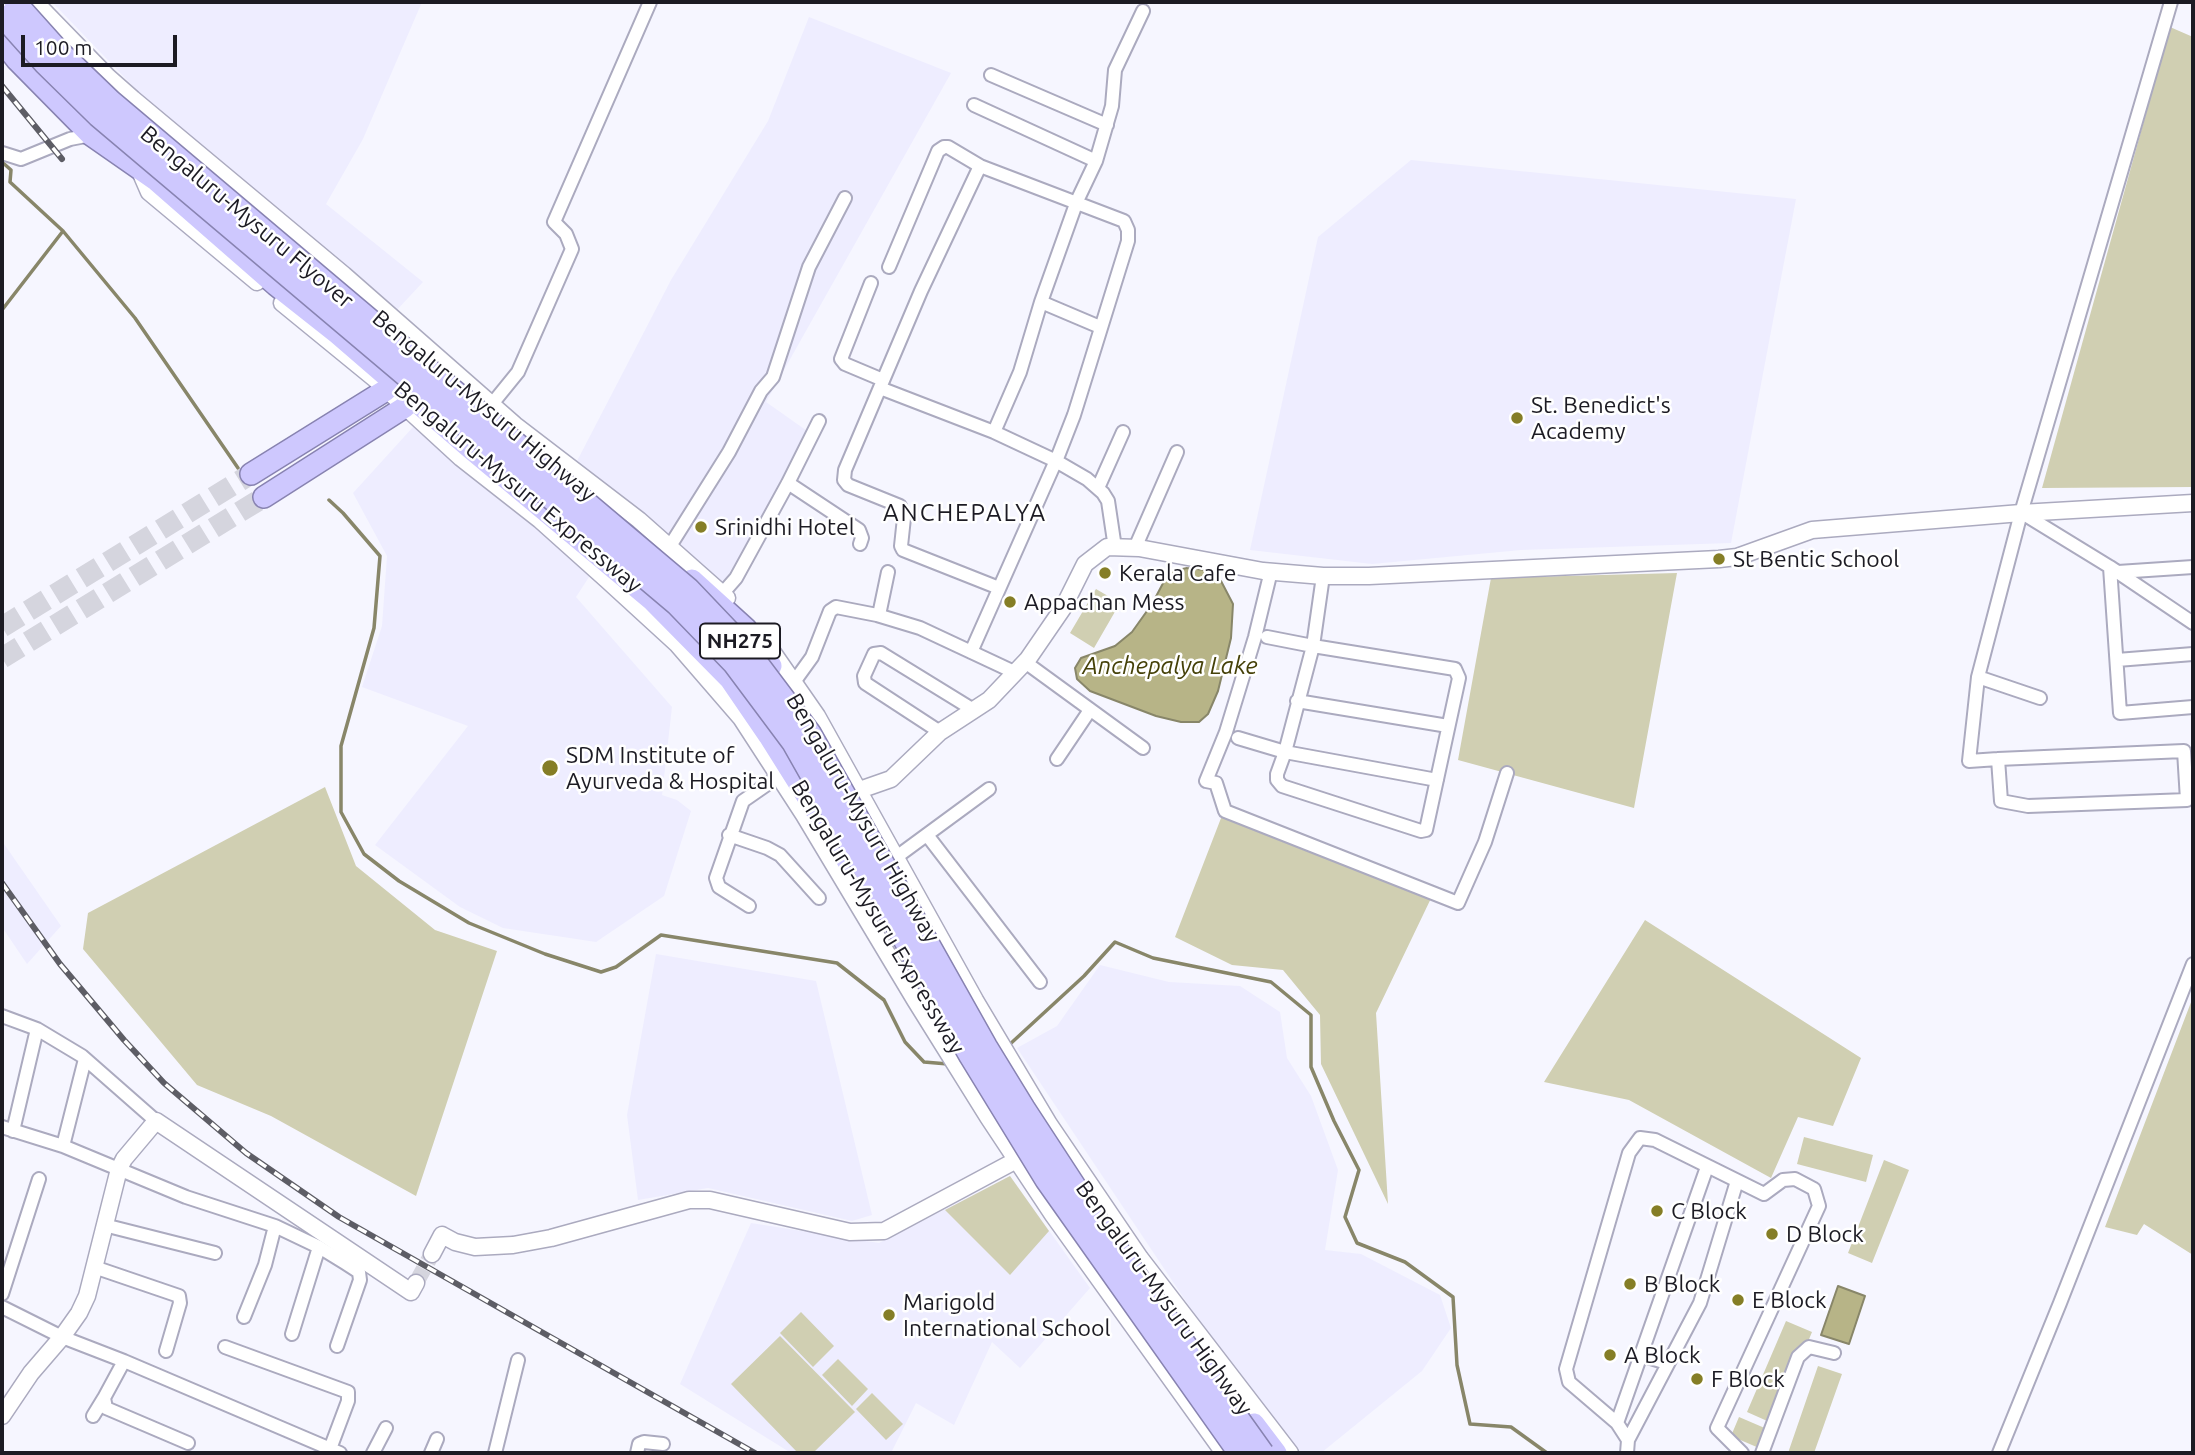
<!DOCTYPE html>
<html>
<head>
<meta charset="utf-8">
<style>
  body { margin:0 }
  #map { position:relative; width:2195px; height:1455px; overflow:hidden; background:#f6f6ff; font-family:Ubuntu,sans-serif }
  canvas { display:block }
  .frame { position:absolute; inset:0; border:4px solid #1c1b23; pointer-events:none }
  .scale { position:absolute; left:21px; top:35px; width:156px; height:32px; box-sizing:border-box; border:4px solid #1c1b23; border-top:0; padding-left:9px; font-size:21px; line-height:24px; white-space:nowrap; color:#1c1b23; -webkit-text-stroke:5px #fff; paint-order:stroke }
</style>
</head>
<body>
<div id="map">
<canvas width="2195" height="1455"></canvas>
<div class="frame"></div>
<div class="scale">100 m</div>
</div>
<script>
const ctx = document.querySelector('canvas').getContext('2d');
ctx.lineJoin = 'round';
function fill(path, color) {
  ctx.fillStyle = color;
  ctx.fill(path, 'evenodd');
}
function shape(rows) {
  const path = new Path2D();
  for (const r of rows) {
    path.moveTo(r[0], r[1]);
    for (let i = 2; i < r.length; i += 2) path.lineTo(r[i], r[i + 1]);
  }
  return path;
}
function stroke(path, color, width, dash) {
  ctx.strokeStyle = color;
  ctx.lineWidth = width;
  ctx.lineCap = dash ? 'butt' : 'round';
  ctx.setLineDash(dash || []);
  ctx.stroke(path);
}
function label(font, color, halo, rows, align = 'center') {
  ctx.font = font + ' Ubuntu,sans-serif';
  ctx.lineWidth = 5;
  ctx.setLineDash([]);
  ctx.textBaseline = 'middle';
  ctx.strokeStyle = halo;
  ctx.fillStyle = color;
  for (const [text, x, y, turn = 0] of rows) {
    ctx.save();
    ctx.translate(x, y);
    ctx.rotate((+turn || 0) * Math.PI / 180);
    ctx.textAlign = isNaN(turn) ? turn : align;
    if (halo) ctx.strokeText(text, 0, 0);
    ctx.fillText(text, 0, 0);
    ctx.restore();
  }
}
fill(shape([
  [52,2,422,2,363,139,326,204,423,282,395,312,153,107],
  [809,17,951,73,766,402,810,433,723,585,577,461,671,280,768,121],
  [1411,160,1796,199,1731,543,1521,550,1372,564,1250,550,1318,237],
  [414,426,591,574,576,597,672,707,662,795,677,800,691,811,664,896,596,942,503,928,460,907,375,845,468,726,362,687,382,626,387,556,353,493],
  [2,841,61,926,27,964,2,927],
  [656,954,816,981,872,1215,852,1221,708,1188,638,1200,627,1115],
  [1100,965,1169,982,1240,986,1280,1012,1287,1058,1311,1096,1338,1170,1325,1250,1361,1254,1440,1295,1451,1328,1422,1371,1321,1453,1302,1453,1225,1360,1017,1048,1057,1026],
  [1010,1176,1090,1288,1020,1368,992,1342,954,1425,916,1403,891,1453,791,1453,680,1384,751,1223,879,1243]
]), '#eeedff');
fill(shape([
  [2170,27,2193,37,2193,487,2042,488],
  [1677,573,1634,808,1458,760,1491,578],
  [1096,589,1120,603,1094,648,1070,633],
  [325,787,356,866,435,930,497,951,416,1196,271,1116,197,1085,83,949,88,913],
  [1223,813,1435,890,1376,1013,1388,1204,1321,1064,1320,1015,1283,970,1232,965,1175,937],
  [1645,920,1861,1058,1833,1126,1798,1117,1771,1178,1629,1100,1544,1082],
  [2193,997,2193,1255,2144,1224,2137,1235,2105,1227],
  [1804,1137,1873,1155,1866,1182,1797,1164],
  [1884,1160,1909,1170,1872,1263,1848,1253],
  [1010,1176,1049,1231,1010,1275,945,1210],
  [801,1312,834,1346,813,1367,780,1333],
  [1786,1321,1812,1332,1774,1424,1747,1412],
  [780,1336,855,1412,813,1453,798,1453,731,1384],
  [838,1359,868,1389,852,1406,822,1375],
  [1818,1366,1842,1374,1814,1453,1788,1453],
  [872,1393,903,1424,886,1440,856,1409],
  [1739,1417,1767,1429,1759,1448,1731,1436]
]), '#d0cfb2');
const water = shape([
  [1187,568,1206,570,1221,581,1233,604,1231,638,1218,691,1208,714,1199,722,1181,722,1156,716,1090,691,1077,679,1075,668,1081,658,1115,646,1132,632,1152,604,1169,572,1187,568],
  [1838,1286,1865,1296,1849,1344,1821,1335,1838,1286]
]);
fill(water, '#b7b487');
stroke(water, '#888669', 2);
stroke(shape([
  [2,162,11,170,10,182,63,231],
  [2,310,63,231,135,318,238,468],
  [329,500,343,513,380,556,374,628,341,746,341,812,364,854,399,881,469,923,545,954,601,972,616,967,661,935,837,963,884,1000,905,1042,924,1062,948,1064],
  [1009,1045,1084,976,1115,942,1153,958,1271,982,1311,1015,1311,1067,1334,1121,1359,1170,1345,1217,1357,1243,1405,1262,1453,1297,1457,1365,1470,1424,1511,1427,1547,1453]
]), '#888669', 3.5);
stroke(shape([
  [416,1283,432,1254]
]), '#d5d5de', 16, [16, 8]);
stroke(shape([
  [2,627,251,474],
  [2,658,264,497]
]), '#d5d5de', 21, [21, 10]);
const minor = shape([
  [991,75,1107,125],
  [974,105,1096,161],
  [2,153,21,159,70,139,91,135],
  [980,166,921,291,845,470,844,480,848,485,900,506,904,518,901,546,903,550,999,588],
  [889,267,938,151,944,147,948,147,980,166,1124,221,1128,230,1128,241,1074,415,1058,456,971,652],
  [871,283,841,359,845,364,883,380],
  [1041,302,1100,327],
  [880,388,994,432,1056,461,1087,479,1103,493,1108,501,1115,548],
  [492,404,518,372,572,249,566,234,554,222,650,2],
  [994,432,1020,372,1041,302,1077,201,1096,161,1112,106,1115,70,1143,11],
  [788,483,859,530,862,538,860,544],
  [1098,488,1123,432],
  [2022,513,2110,567,2193,623],
  [670,546,729,452,761,391,773,377,809,267,845,198],
  [1135,548,1177,452],
  [2110,567,2120,713,2193,707],
  [1271,571,1255,637,1226,732,1206,781,1216,783,1225,811,1458,903,1485,842,1507,773],
  [2118,572,2193,567],
  [722,594,736,578,788,483,819,421],
  [879,615,888,572],
  [1267,637,1313,646,1455,669,1459,678,1426,830,1421,831,1282,786,1277,780,1277,774,1285,752,1313,646,1323,576],
  [2117,660,2193,654],
  [1025,662,1143,748],
  [1978,677,2040,698],
  [794,682,812,657,830,611,836,607,877,615,920,628,1014,672],
  [1297,701,1448,726],
  [940,732,865,683,864,676,874,654,881,653,972,709],
  [1238,738,1285,752,1437,780],
  [1057,759,1090,710],
  [1998,759,2001,801,2028,806,2187,800,2184,751,1998,759,1969,761,1978,677,2021,513,2171,2],
  [729,835,767,848,780,855,819,898],
  [927,835,1040,982],
  [891,861,989,789],
  [749,906,719,887,716,878,743,801,779,776],
  [2,1016,37,1029,82,1056,156,1121],
  [2,1127,63,1146,186,1197,275,1226,319,1247,345,1263,359,1272,360,1280,337,1346],
  [13,1131,37,1029],
  [63,1146,85,1059],
  [104,1225,215,1253],
  [94,1267,179,1296,180,1303,166,1351],
  [2,1294,39,1179],
  [2,1307,62,1337,124,1361,340,1453],
  [244,1317,265,1265,275,1226],
  [292,1334,319,1247],
  [225,1347,348,1392,348,1401,330,1449],
  [1641,1355,1667,1363],
  [124,1361,104,1398,106,1408,188,1443],
  [93,1416,104,1398],
  [1617,1423,1707,1167],
  [1628,1440,1700,1303,1737,1181],
  [373,1453,386,1428],
  [431,1453,437,1439],
  [495,1453,518,1360],
  [637,1453,639,1444,644,1442,663,1444],
  [1627,1453,1628,1440,1617,1423,1569,1382,1566,1369,1629,1153,1640,1138,1655,1140,1764,1194,1783,1180,1795,1179,1814,1189,1819,1206,1717,1428,1742,1453],
  [1762,1453,1798,1357,1809,1347,1834,1353],
  [1999,1453,2060,1303,2193,964]
]);
const tertiary = shape([
  [35,2,108,77,133,99,344,275,515,425,639,520,727,598],
  [139,169,149,192,257,282],
  [282,303,375,379,461,458,540,520,607,580,677,644,741,718,804,815,915,1000,988,1117,1053,1215,1224,1453],
  [767,644,817,716,975,1000,1049,1124,1140,1258,1290,1453],
  [851,793,891,779,940,732,989,700,1028,659,1063,608,1085,564,1107,547,1139,548,1263,571,1323,576,1369,576,1719,559,1737,557,1812,530,2021,513,2193,503],
  [432,1254,442,1235,455,1242,475,1247,513,1245,551,1238,689,1200,710,1200,850,1232,884,1231,1024,1156],
  [2,1416,31,1373,62,1337,79,1313,87,1296,119,1169,124,1159,156,1121,411,1292,416,1283]
]);
const trunk = shape([
  [2,41,17,60,91,135,157,181,276,285,338,334,470,448,653,601,730,679,769,736,850,865],
  [251,474,386,390],
  [264,497,405,407],
  [692,580,746,629,771,666],
  [1254,1424,1276,1453]
]);
stroke(minor, '#abaabf', 16);
stroke(tertiary, '#abaabf', 19);
stroke(trunk, '#8883b1', 24);
stroke(minor, '#fff', 12);
stroke(tertiary, '#fff', 16);
stroke(trunk, '#cec8fe', 21);
const rail = shape([
  [2,86,62,159],
  [2,883,60,964,124,1040,164,1083,246,1153,339,1217,755,1453]
]);
stroke(rail, '#5d5d65', 6);
stroke(rail, '#fff', 3.5, [10]);
const trunkBridge = shape([
  [15,2,59,51,111,101,689,589,749,652,810,733,986,1046,1024,1108,1101,1226,1263,1453],
  [2,16,45,64,98,116,676,604,734,664,793,743,970,1056,1046,1180,1239,1453]
]);
stroke(trunkBridge, '#8883b1', 24, []);
stroke(trunkBridge, '#cec8fe', 21);
for (const [x, y, r, color] of [
  [1517,418,7,"#857e26"],
  [701,527,7,"#857e26"],
  [1719,559,7,"#857e26"],
  [1105,573,7,"#857e26"],
  [1010,602,7,"#857e26"],
  [550,768,9,"#857e26"],
  [1657,1211,7,"#857e26"],
  [1772,1234,7,"#857e26"],
  [1630,1284,7,"#857e26"],
  [1738,1300,7,"#857e26"],
  [889,1315,7,"#857e26"],
  [1610,1355,7,"#857e26"],
  [1697,1379,7,"#857e26"]
]) {
  const dot = new Path2D();
  dot.arc(x, y, r, 0, 2 * Math.PI);
  ctx.fillStyle = color;
  ctx.fill(dot);
  stroke(dot, '#fff', 2.5);
}
for (const [x, y, w] of [
  [740,641,80]
]) {
  const box = new Path2D();
  box.roundRect(x - w / 2, y - 17.5, w, 35, 5);
  ctx.fillStyle = '#fff';
  ctx.fill(box);
  stroke(box, '#1c1b23', 2);
}
label('bold 21px', '#1c1b23', null, [
  ["NH275",740,641]
]);
label('23px', '#1c1b23', '#fff', [
  ["Bengaluru-Mysuru Flyover",247,217,40],
  ["Bengaluru-Mysuru Highway",484,406,40],
  ["Bengaluru-Mysuru Expressway",518,487,40],
  ["Bengaluru-Mysuru Highway",863,818,60],
  ["Bengaluru-Mysuru Expressway",878,917,59],
  ["Bengaluru-Mysuru Highway",1164,1298,54]
]);
label('23px', '#1c1b23', '#fff', [
  ["St. Benedict's",1531,405],
  ["Academy",1531,431],
  ["Srinidhi Hotel",715,527],
  ["St Bentic School",1733,559],
  ["Kerala Cafe",1119,573],
  ["Appachan Mess",1024,602],
  ["SDM Institute of",566,755],
  ["Ayurveda & Hospital",566,781],
  ["C Block",1671,1211],
  ["D Block",1786,1234],
  ["B Block",1644,1284],
  ["E Block",1752,1300],
  ["Marigold",903,1302],
  ["International School",903,1328],
  ["A Block",1624,1355],
  ["F Block",1711,1379]
], 'left');
ctx.letterSpacing = '2px';
label('24px', '#1c1b23', '#fff', [
  ["ANCHEPALYA",965,513]
]);
ctx.letterSpacing = '0px';
label('italic 24px', '#454108', '#fff', [
  ["Anchepalya Lake",1170,666]
]);
</script>
</body>
</html>
